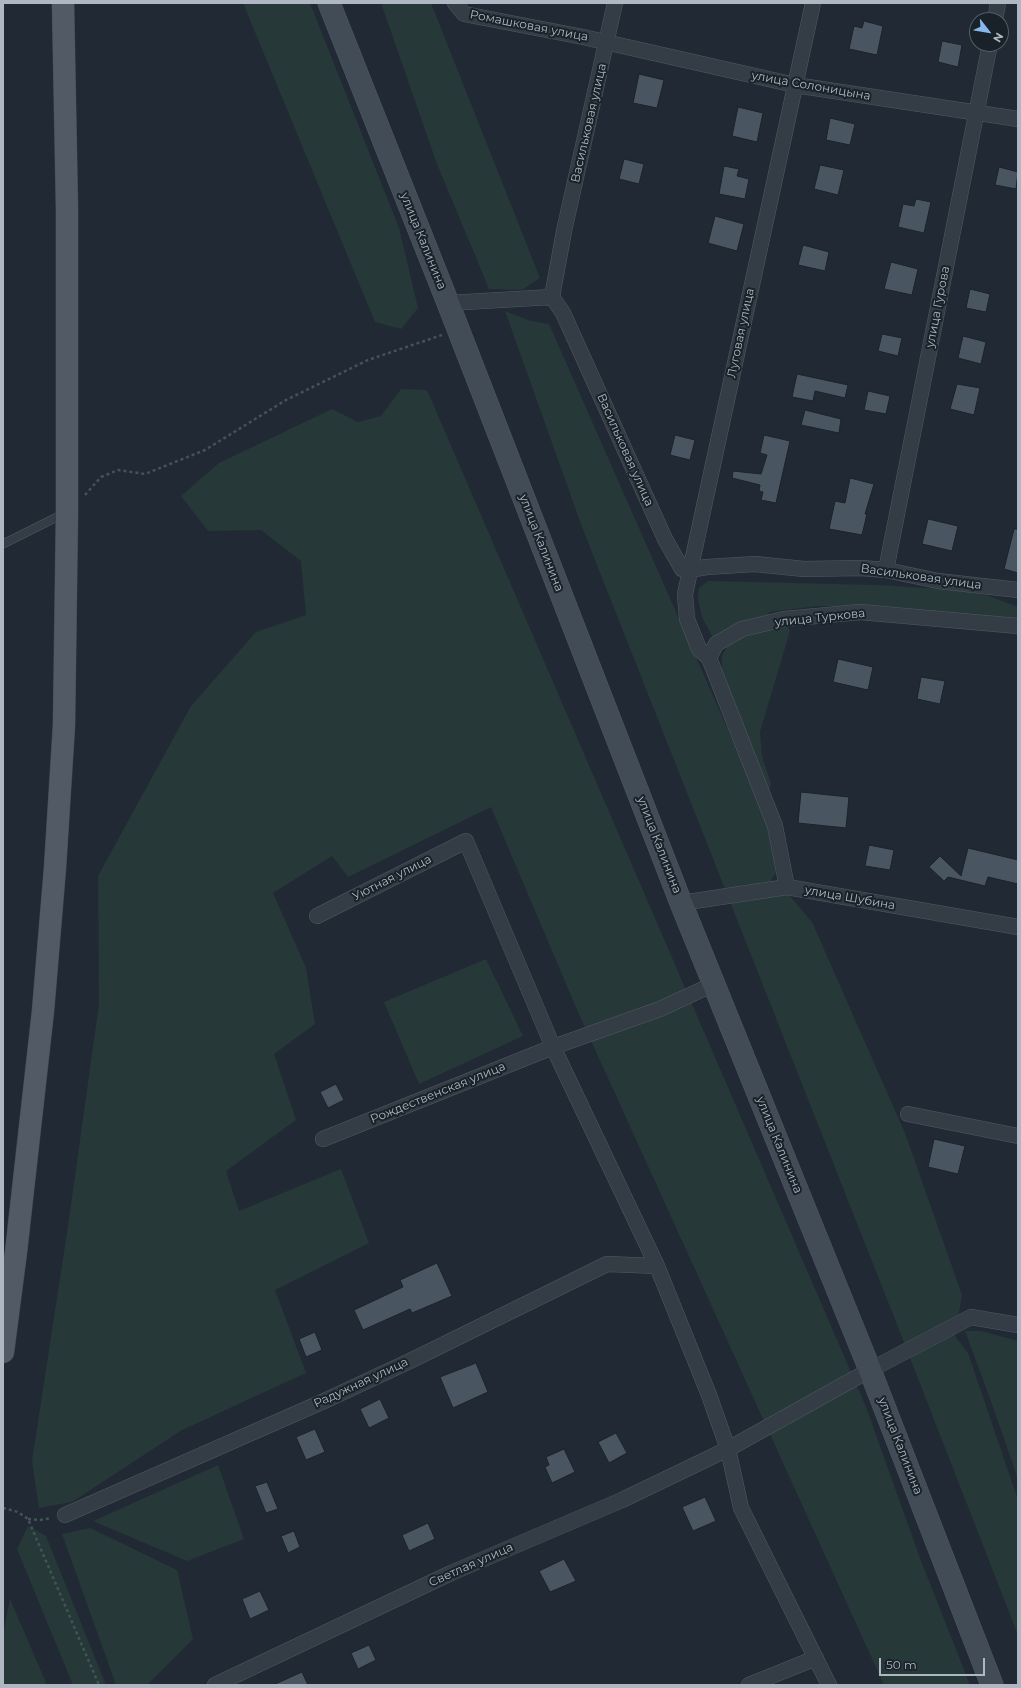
<!DOCTYPE html>
<html>
<head>
<meta charset="utf-8">
<style>
  body { margin:0 }
  #map { position:relative; width:1021px; height:1688px; overflow:hidden; background:#212a34; font-family:Montserrat,sans-serif }
  canvas { display:block }
  .frame { position:absolute; inset:0; border:4px solid #aeb7c2; pointer-events:none }
  .north { position:absolute; left:969px; top:12px; width:40px; height:40px; box-sizing:border-box; background:#192129; border:1px solid #555d66; border-radius:50%; rotate:121deg; font-size:11px; font-weight:700; line-height:16px; text-align:center; color:#aeb7c2 }
  .north::after { content:''; display:block; margin:auto; width:14px; height:18px; background:#86b7ee; clip-path:polygon(50% 0,100% 100%,50% 72%,0 100%) }
  .scale { position:absolute; left:879px; top:1658px; width:106px; height:18px; box-sizing:border-box; border:2px solid #aeb7c2; border-top:0; padding-left:5px; font-size:12px; line-height:14px; white-space:nowrap; color:#aeb7c2; -webkit-text-stroke:3px #192129; paint-order:stroke }
</style>
</head>
<body>
<div id="map">
<canvas width="1021" height="1688"></canvas>
<div class="frame"></div>
<div class="north">N</div>
<div class="scale">50 m</div>
</div>
<script>
const ctx = document.querySelector('canvas').getContext('2d');
ctx.lineJoin = 'round';
function fill(path, color) {
  ctx.fillStyle = color;
  ctx.fill(path, 'evenodd');
}
function shape(rows) {
  const path = new Path2D();
  for (const r of rows) {
    path.moveTo(r[0], r[1]);
    for (let i = 2; i < r.length; i += 2) path.lineTo(r[i], r[i + 1]);
  }
  return path;
}
function stroke(path, color, width, dash) {
  ctx.strokeStyle = color;
  ctx.lineWidth = width;
  ctx.lineCap = dash ? 'butt' : 'round';
  ctx.setLineDash(dash || []);
  ctx.stroke(path);
}
function label(font, color, halo, rows, align = 'center') {
  ctx.font = font + ' Montserrat,sans-serif';
  ctx.lineWidth = 4;
  ctx.setLineDash([]);
  ctx.textBaseline = 'middle';
  ctx.strokeStyle = halo;
  ctx.fillStyle = color;
  for (const [text, x, y, turn = 0] of rows) {
    ctx.save();
    ctx.translate(x, y);
    ctx.rotate((+turn || 0) * Math.PI / 180);
    ctx.textAlign = isNaN(turn) ? turn : align;
    if (halo) ctx.strokeText(text, 0, 0);
    ctx.fillText(text, 0, 0);
    ctx.restore();
  }
}
fill(shape([
  [243,3,310,3,399,228,418,308,401,329,375,322],
  [381,3,431,3,540,278,522,290,489,289,437,164],
  [505,311,531,321,549,324,770,825,778,870,771,880,789,895,812,922,905,1133,962,1295,955,1336,968,1353,1018,1500,1018,1635,896,1322,582,527],
  [401,389,427,390,866,1407,920,1558,970,1685,884,1685,578,1012,491,807,348,877,332,856,273,893,306,968,315,1024,274,1054,296,1120,226,1171,239,1211,341,1169,369,1243,275,1290,306,1373,182,1430,72,1502,39,1508,32,1461,68,1226,99,1004,98,876,191,706,256,632,306,615,301,561,261,530,208,531,181,496,219,463,332,409,358,422,381,416],
  [708,581,877,585,959,590,989,596,1018,607,1018,621,897,607,817,606,769,612,767,619,713,638,702,617,698,599,699,588],
  [787,624,790,631,760,732,762,756,771,784,769,790,722,672,722,656,730,641],
  [486,959,523,1036,419,1084,384,1002],
  [965,1331,981,1331,1018,1341,1018,1479,992,1404],
  [218,1465,244,1539,187,1561,93,1521],
  [28,1526,46,1536,106,1685,73,1685,17,1549],
  [90,1528,177,1570,193,1639,147,1685,116,1685,62,1534],
  [10,1599,47,1685,3,1685,3,1635]
]), '#263837');
const building = shape([
  [864,21,883,26,877,55,849,49,854,26,862,28,864,21],
  [942,41,962,45,958,67,938,62,942,41],
  [639,74,664,80,657,108,633,103,639,74],
  [738,107,763,113,757,142,732,136,738,107],
  [830,118,855,124,850,145,826,140,830,118],
  [624,159,644,164,639,184,619,179,624,159],
  [820,165,844,170,838,195,814,189,820,165],
  [724,166,739,169,737,176,749,179,745,199,719,194,724,166],
  [999,167,1018,172,1016,189,995,185,999,167],
  [916,199,931,202,924,233,898,227,903,204,914,206,916,199],
  [715,216,744,224,737,251,708,243,715,216],
  [803,245,829,252,825,271,798,265,803,245],
  [891,262,918,269,912,295,884,289,891,262],
  [970,289,990,294,986,312,966,308,970,289],
  [882,334,902,338,898,356,878,351,882,334],
  [963,336,986,342,981,364,958,358,963,336],
  [797,374,848,385,845,398,815,391,813,401,792,397,797,374],
  [957,384,980,388,974,415,950,409,957,384],
  [868,391,890,396,886,414,864,410,868,391],
  [805,410,841,419,839,433,801,425,805,410],
  [675,435,695,440,690,460,670,455,675,435],
  [764,435,790,441,776,503,761,500,763,492,759,491,760,485,732,478,733,471,761,474,767,455,760,453,764,435],
  [850,478,874,484,865,514,867,514,862,535,829,529,835,501,845,503,850,478],
  [928,519,958,526,952,551,922,544,928,519],
  [1014,529,1018,529,1018,573,1004,569,1014,529],
  [838,659,873,667,868,690,833,682,838,659],
  [921,677,945,681,940,704,917,699,921,677],
  [801,792,849,797,846,828,798,823,801,792],
  [869,845,894,850,890,870,865,866,869,845],
  [968,848,1018,860,1018,884,988,877,985,886,948,877,944,881,929,867,940,856,961,876,968,848],
  [336,1084,344,1100,328,1108,320,1092,336,1084],
  [934,1139,965,1146,958,1174,928,1167,934,1139],
  [437,1263,452,1296,412,1313,410,1309,363,1330,354,1310,403,1287,400,1280,437,1263],
  [315,1332,322,1350,306,1357,299,1339,315,1332],
  [476,1363,488,1392,453,1408,440,1377,476,1363],
  [380,1399,389,1418,369,1428,360,1409,380,1399],
  [315,1429,325,1452,306,1460,296,1437,315,1429],
  [616,1433,627,1453,609,1463,598,1442,616,1433],
  [564,1449,575,1472,552,1483,545,1467,549,1465,546,1457,564,1449],
  [267,1482,278,1509,266,1513,255,1486,267,1482],
  [705,1497,716,1521,693,1531,682,1507,705,1497],
  [428,1523,435,1539,409,1551,402,1535,428,1523],
  [294,1531,300,1547,288,1553,281,1536,294,1531],
  [564,1559,576,1581,550,1592,539,1571,564,1559],
  [260,1591,269,1610,250,1619,242,1599,260,1591],
  [369,1645,376,1660,358,1669,351,1653,369,1645],
  [302,1672,308,1685,273,1685,302,1672]
]);
fill(building, '#495560');
stroke(building, '#1b232b', 1);
const lane = shape([
  [3,544,65,513]
]);
const street = shape([
  [455,3,464,14,583,37,795,85,1018,119],
  [615,3,564,231,552,297,563,313,665,539,682,569,689,570,707,567,755,564,804,569,861,568,886,570,938,581,1018,590],
  [995,20,998,3],
  [448,303,552,297],
  [886,570,990,44],
  [709,658,699,649,687,619,685,594,813,3],
  [787,887,775,826,709,658,716,644,742,629,784,619,860,612,1018,626],
  [681,903,787,887,1018,927],
  [317,916,466,841,553,1047,657,1266,709,1395,728,1449,741,1508,829,1685],
  [908,1114,1018,1136],
  [323,1139,553,1047,660,1009,714,984],
  [65,1515,322,1402,412,1360,607,1264,657,1266],
  [215,1685,451,1573,622,1500,728,1449,870,1370,971,1317,1018,1325],
  [749,1685,816,1658]
]);
const secondary = shape([
  [329,3,448,303,681,903,870,1370,992,1685]
]);
const primary = shape([
  [3,1352,16,1252,43,1011,55,868,64,725,67,512,67,210,63,3]
]);
stroke(lane, '#515a63', 9);
stroke(street, '#515a63', 16);
stroke(secondary, '#515a63', 23);
stroke(primary, '#3d454e', 23);
stroke(shape([
  [85,495,101,477,118,470,145,474,205,450,286,400,368,360,442,335],
  [3,1508,18,1512,28,1519,99,1685],
  [28,1519,40,1520,51,1518]
]), '#425455', 2.5, [3, 3]);
stroke(lane, '#343c45', 8);
stroke(street, '#343c45', 15);
stroke(secondary, '#424c57', 22);
stroke(primary, '#525b65', 22);
label('12px', '#aeb7c2', '#192129', [
  ["Ромашковая улица",529,26,11],
  ["улица Солоницына",811,86,10],
  ["Васильковая улица",589,123,-77],
  ["улица Калинина",423,241,68],
  ["улица Гурова",938,307,-79],
  ["Луговая улица",741,333,-78],
  ["Васильковая улица",625,450,66],
  ["улица Калинина",541,543,69],
  ["Васильковая улица",921,577,8],
  ["улица Туркова",820,618,-6],
  ["улица Калинина",659,845,69],
  ["Уютная улица",392,878,-27],
  ["улица Шубина",850,898,10],
  ["Рождественская улица",438,1093,-22],
  ["улица Калинина",779,1145,68],
  ["Радужная улица",361,1383,-25],
  ["улица Калинина",900,1446,69],
  ["Светлая улица",471,1565,-24]
]);
</script>
</body>
</html>
